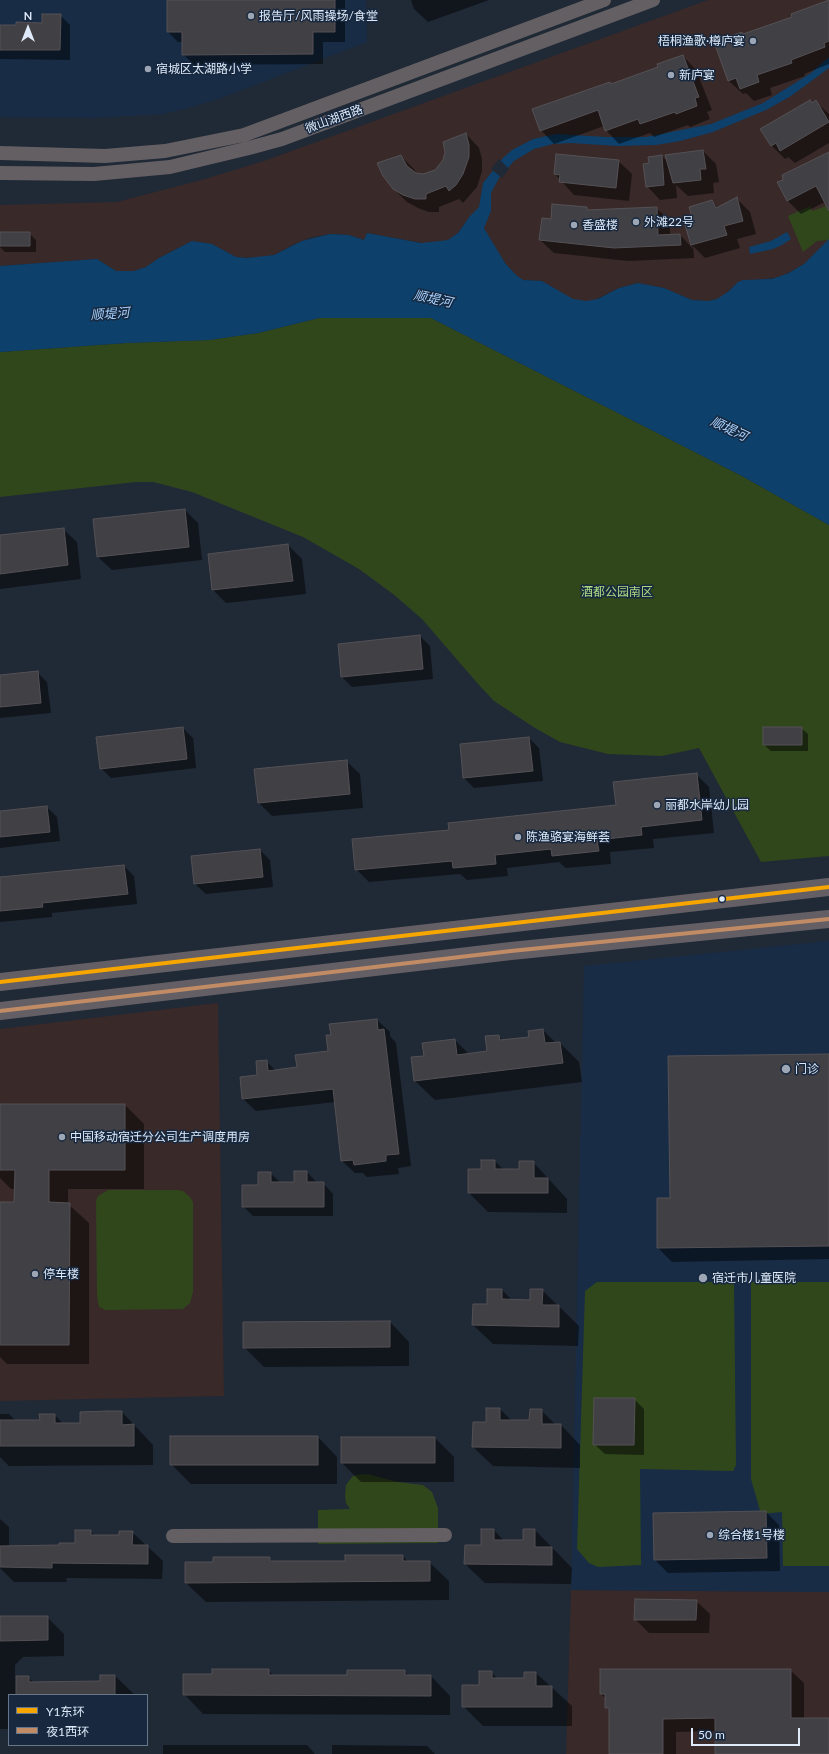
<!DOCTYPE html>
<html>
<head>
<meta charset="utf-8">
<style>
  body { margin:0 }
  #map { position:relative; width:829px; height:1754px; overflow:hidden; background:#202936; font-family:Lato,"Noto Sans SC",sans-serif }
  canvas { display:block }
  .legend { position:absolute; left:8px; top:1694px; width:140px; height:52px; box-sizing:border-box; background:#17283f; border:1px solid #677689; margin:0; padding:5px 7px; list-style:none; font-size:12px; color:#deeaf9 }
  .legend li { display:flex; align-items:center; gap:8px; height:20px }
  .legend b { width:20px; border:1px solid #677689 }
  .north { position:absolute; left:8px; top:8px; width:40px; height:40px; -webkit-text-stroke:3px #17283f; paint-order:stroke; rotate:0deg; font-size:11px; font-weight:700; line-height:16px; text-align:center; color:#deeaf9 }
  .north::after { content:''; display:block; margin:auto; width:14px; height:18px; background:#deeaf9; clip-path:polygon(50% 0,100% 100%,50% 72%,0 100%) }
  .scale { position:absolute; left:691px; top:1728px; width:109px; height:18px; box-sizing:border-box; border:2px solid #deeaf9; border-top:0; padding-left:5px; font-size:12px; line-height:14px; white-space:nowrap; color:#deeaf9; -webkit-text-stroke:3px #17283f; paint-order:stroke }
</style>
</head>
<body>
<div id="map">
<canvas width="829" height="1754"></canvas>
<ul class="legend">
<li><b style="height:5px;background:#f7a600"></b>Y1东环</li>
<li><b style="height:5px;background:#c18c65"></b>夜1西环</li>
</ul>
<div class="north">N</div>
<div class="scale">50 m</div>
</div>
<script>
const ctx = document.querySelector('canvas').getContext('2d');
ctx.lineJoin = 'round';
function fill(path, color) {
  ctx.fillStyle = color;
  ctx.fill(path, 'evenodd');
}
function shape(rows) {
  const path = new Path2D();
  for (const r of rows) {
    path.moveTo(r[0], r[1]);
    for (let i = 2; i < r.length; i += 2) path.lineTo(r[i], r[i + 1]);
  }
  return path;
}
function stroke(path, color, width, dash) {
  ctx.strokeStyle = color;
  ctx.lineWidth = width;
  ctx.lineCap = dash ? 'butt' : 'round';
  ctx.setLineDash(dash || []);
  ctx.stroke(path);
}
function label(font, color, halo, rows, align = 'center') {
  ctx.font = font + ' Lato,"Noto Sans SC",sans-serif';
  ctx.lineWidth = 3;
  ctx.setLineDash([]);
  ctx.textBaseline = 'middle';
  ctx.strokeStyle = halo;
  ctx.fillStyle = color;
  for (const [text, x, y, turn = 0] of rows) {
    ctx.save();
    ctx.translate(x, y);
    ctx.rotate((+turn || 0) * Math.PI / 180);
    ctx.textAlign = isNaN(turn) ? turn : align;
    if (halo) ctx.strokeText(text, 0, 0);
    ctx.fillText(text, 0, 0);
    ctx.restore();
  }
}
fill(shape([
  [708,0,829,0,829,240,804,264,780,277,738,282,723,296,717,299,708,301,692,300,664,288,638,283,619,288,592,301,579,301,567,297,542,281,523,280,516,275,505,263,485,231,484,226,470,216,458,233,448,240,429,244,367,233,365,240,349,235,330,234,312,237,292,245,274,255,258,258,236,257,212,244,192,241,159,258,146,267,134,271,116,271,97,259,0,266,0,205,117,202,205,179,264,161],
  [218,1003,224,1396,0,1401,0,1029],
  [571,1590,829,1592,829,1754,566,1754]
]), '#392929');
fill(shape([
  [0,0,366,0,367,42,224,97,189,108,162,114,96,118,0,117],
  [829,941,829,1592,571,1590,584,966]
]), '#182c46');
fill(shape([
  [829,205,829,240,817,241,803,252,788,216,810,206,812,211],
  [319,318,431,318,742,476,829,525,829,856,761,862,699,748,662,756,608,754,560,742,535,728,494,701,478,684,422,619,393,594,359,569,303,537,192,492,153,482,136,482,0,497,0,352,126,343,209,340,258,333],
  [108,1190,177,1190,183,1191,190,1197,193,1202,193,1292,190,1303,183,1309,106,1310,99,1307,97,1296,96,1201,98,1196],
  [597,1282,734,1282,736,1465,733,1471,640,1469,641,1565,598,1567,589,1563,577,1549,585,1291],
  [751,1282,829,1282,829,1566,783,1566,782,1512,761,1514,751,1479],
  [367,1474,398,1482,423,1485,432,1492,438,1508,438,1543,318,1544,318,1510,350,1509,346,1503,345,1495,346,1485,352,1477,356,1475]
]), '#30471c');
fill(shape([
  [829,57,829,68,791,96,766,110,713,132,680,141,656,145,618,146,571,143,553,144,534,149,514,161,499,178,491,193,491,211,484,228,505,263,516,275,523,280,542,281,573,299,586,301,598,299,619,288,638,283,664,288,692,300,708,301,717,299,729,291,738,282,743,280,772,279,789,273,804,264,829,239,829,525,742,476,431,318,319,318,258,333,209,340,126,343,0,352,0,266,97,259,116,271,134,271,146,267,159,258,192,241,212,244,236,257,247,258,274,255,302,241,330,234,349,235,364,240,367,233,421,243,440,241,448,240,458,233,470,216,479,207,483,183,503,158,512,150,533,139,556,134,606,137,646,137,711,124,763,103,811,73],
  [787,232,791,239,782,245,773,249,750,254,749,247,771,241]
]), '#0d406b');
fill(shape([
  [499,159,509,169,502,178,491,169]
]), '#202936');
fill(shape([
  [168,0,345,0,345,42,323,42,323,64,194,65,183,54,183,42,178,42,168,32],
  [411,0,489,0,428,22,414,9],
  [829,1,829,64,804,74,805,76,770,88,772,95,754,101,746,93,743,94,729,81,742,33,744,35,794,18],
  [60,15,70,25,70,60,0,59,0,26,43,24],
  [683,56,696,70,712,110,707,112,710,119,690,127,688,125,654,137,650,133,619,144,606,130,604,126,554,144,541,130,612,85,660,68],
  [816,102,829,114,829,143,795,163,788,157,785,159,771,145],
  [466,134,479,148,482,159,482,171,477,187,463,203,459,199,439,207,439,212,429,212,418,208,407,202,393,188,401,156,414,169,417,174,423,175,436,171],
  [703,151,716,164,719,182,713,183,714,193,688,196,676,185,677,198,660,200,647,186,650,164,662,156,668,162],
  [829,152,829,203,827,201,801,214,787,200],
  [618,161,632,174,629,201,574,195,555,174],
  [737,199,750,212,756,234,737,239,740,248,705,258,693,246,694,258,628,261,554,253,540,240,552,220,586,208,588,211,656,208,670,221,670,236,680,235,693,249,685,223,694,220,712,201,718,208],
  [0,233,29,233,36,240,36,252,5,252,0,247],
  [185,510,198,523,202,560,112,570,98,557,94,520],
  [63,529,77,542,81,579,0,589,0,536],
  [288,545,302,559,306,594,226,603,213,590],
  [420,636,430,646,433,679,352,687,342,677],
  [37,672,47,682,51,713,0,718,0,676],
  [183,728,193,738,196,768,111,778,101,768],
  [801,728,808,734,808,751,771,751,764,745],
  [529,738,539,748,543,781,474,788,464,778],
  [346,761,360,774,363,808,272,816,259,803],
  [696,774,709,787,714,833,653,839,654,848,610,852,611,864,566,868,559,862,507,868,508,876,467,880,460,874,369,882,356,869,450,831,617,806],
  [47,807,57,817,60,841,0,848,0,812],
  [260,850,270,860,273,887,206,894,195,884,193,857],
  [124,866,134,876,137,904,52,913,52,917,0,922,0,878],
  [377,1020,390,1032,390,1036,396,1043,411,1166,398,1168,399,1174,367,1177,363,1173,355,1173,342,1161,335,1102,256,1111,243,1099,266,1061,276,1071,298,1068,329,1052],
  [543,1030,556,1043,560,1043,579,1062,582,1082,435,1100,415,1081,425,1057,455,1040,469,1054,488,1052,499,1036,504,1041,530,1038],
  [829,1055,829,1259,672,1262,658,1248,658,1199,671,1199],
  [0,1105,125,1105,144,1124,144,1189,68,1189,68,1204,89,1223,89,1364,7,1364,0,1357,0,1203,15,1203,16,1189,11,1189,0,1178],
  [495,1161,504,1170,520,1170,533,1162,567,1199,567,1213,488,1212,469,1193,482,1170],
  [307,1172,317,1183,323,1183,333,1194,333,1216,253,1216,243,1206,270,1173,281,1183,295,1183],
  [502,1290,512,1300,531,1301,542,1290,579,1326,578,1346,493,1344,473,1325,488,1305],
  [390,1322,409,1342,409,1366,264,1367,244,1347],
  [634,1399,644,1409,644,1455,605,1454,594,1444],
  [500,1409,512,1421,530,1421,541,1410,556,1425,561,1425,580,1445,580,1468,493,1466,473,1447,487,1423],
  [122,1412,153,1445,153,1465,9,1466,0,1457,0,1414,9,1414,16,1421,41,1421,55,1415,63,1424,81,1424],
  [318,1437,337,1457,337,1484,191,1484,171,1464],
  [435,1438,454,1457,454,1482,361,1482,342,1463],
  [766,1512,779,1525,780,1571,668,1573,654,1559],
  [0,1519,9,1527,9,1547,76,1544,91,1531,95,1536,120,1536,132,1532,163,1561,162,1579,66,1578,67,1582,14,1582,0,1568],
  [494,1530,504,1541,524,1541,535,1530,572,1568,571,1584,485,1583,465,1564],
  [403,1556,408,1562,429,1562,449,1581,449,1600,206,1602,186,1583,214,1563,269,1558,274,1562,346,1562],
  [696,1601,710,1614,709,1633,649,1633,635,1619],
  [0,1617,47,1617,64,1634,64,1656,23,1657,15,1665,15,1677,28,1677,34,1683,101,1682,115,1676,135,1695,9,1695,9,1729,0,1729],
  [268,1670,274,1676,348,1676,404,1671,410,1676,431,1676,450,1696,450,1715,203,1714,184,1694,213,1675],
  [790,1670,804,1683,804,1719,829,1719,829,1754,716,1754,716,1731,676,1732,676,1754,610,1754,610,1711,606,1707,606,1699,601,1694],
  [491,1672,498,1679,525,1679,525,1673,536,1673,572,1706,572,1726,483,1726,463,1706],
  [147,1707,148,1708,148,1727,147,1727],
  [163,1745,307,1745,315,1754,163,1754],
  [332,1745,427,1746,435,1754,332,1754]
]), '#0007');
const building = shape([
  [167,0,335,0,335,32,313,32,313,54,182,55,182,32,167,32,167,0],
  [829,0,829,41,824,43,825,47,791,60,792,63,757,75,759,82,740,89,736,78,728,81,714,42,742,32,743,34,792,17,791,14,829,0],
  [42,14,61,14,60,50,0,50,0,25,16,25,16,22,42,23,42,14],
  [683,55,699,97,695,98,697,106,676,114,675,112,640,124,638,119,605,131,598,110,540,131,532,109,610,82,611,84,658,67,657,64,683,55],
  [810,100,812,103,816,100,829,122,780,151,776,143,771,146,760,129,810,100],
  [466,133,469,145,469,157,463,174,456,185,449,191,446,186,426,194,426,199,415,199,403,195,393,189,383,176,377,163,401,155,407,166,416,173,423,174,435,170,443,160,445,152,443,142,466,133],
  [703,150,706,169,700,169,701,180,673,183,665,155,703,150],
  [829,152,829,211,816,186,787,201,777,182,783,180,782,175,829,152],
  [556,154,619,160,616,188,559,182,560,175,554,174,556,154],
  [662,155,664,185,646,187,643,164,649,163,648,157,662,155],
  [737,197,743,221,724,226,727,235,691,245,684,222,693,220,689,207,712,200,716,208,737,197],
  [552,204,587,207,587,210,657,207,658,235,680,234,681,245,614,248,539,240,542,218,551,219,552,204],
  [0,232,30,232,30,246,0,246,0,232],
  [185,509,189,547,97,557,93,519,185,509],
  [64,528,68,565,0,574,0,535,64,528],
  [288,544,293,581,212,590,208,554,288,544],
  [420,635,423,669,341,677,338,644,420,635],
  [38,671,41,703,0,707,0,675,38,671],
  [183,727,187,759,100,769,96,737,183,727],
  [763,727,802,727,802,745,763,745,763,727],
  [529,737,533,771,463,778,460,744,529,737],
  [347,760,350,794,258,803,254,769,347,760],
  [697,773,702,820,641,827,642,835,597,840,599,851,552,856,551,849,495,855,496,864,453,868,452,861,355,870,352,839,449,830,448,823,616,805,613,782,697,773],
  [47,806,50,832,0,837,0,811,47,806],
  [260,849,263,877,194,884,191,856,260,849],
  [124,865,128,894,42,903,43,907,0,911,0,877,124,865],
  [377,1019,378,1030,384,1029,399,1154,386,1155,386,1161,354,1165,353,1160,341,1161,333,1089,242,1099,240,1077,257,1075,256,1061,267,1060,268,1071,297,1067,295,1055,328,1051,326,1035,331,1035,329,1024,377,1019],
  [543,1029,545,1043,560,1042,563,1063,414,1081,411,1057,424,1056,422,1043,455,1039,457,1055,487,1051,485,1036,499,1035,500,1040,529,1037,528,1031,543,1029],
  [829,1054,829,1246,657,1248,657,1198,670,1198,668,1056,829,1054],
  [0,1104,125,1104,125,1170,49,1170,49,1202,70,1203,69,1345,0,1345,0,1202,14,1202,15,1170,0,1170,0,1104],
  [481,1160,495,1160,495,1169,519,1169,519,1161,534,1161,534,1178,548,1178,548,1193,468,1193,468,1169,481,1169,481,1160],
  [294,1171,307,1171,307,1182,324,1182,324,1207,242,1207,242,1185,258,1185,258,1172,271,1172,271,1182,294,1182,294,1171],
  [487,1289,502,1289,502,1299,530,1300,530,1289,543,1289,542,1305,559,1305,559,1327,472,1325,473,1304,487,1304,487,1289],
  [390,1321,390,1347,243,1348,243,1322,390,1321],
  [594,1398,635,1398,634,1445,593,1445,594,1398],
  [486,1408,500,1408,500,1420,529,1420,530,1409,542,1409,542,1424,561,1424,561,1448,472,1447,473,1422,486,1422,486,1408],
  [108,1411,122,1411,122,1425,134,1424,134,1446,0,1446,0,1420,40,1420,39,1414,55,1414,55,1423,80,1423,80,1412,108,1411],
  [170,1436,318,1436,318,1465,170,1465,170,1436],
  [341,1437,435,1437,435,1463,341,1463,341,1437],
  [766,1511,767,1558,654,1560,653,1513,766,1511],
  [481,1529,494,1529,494,1540,523,1540,523,1529,535,1529,535,1547,552,1547,552,1565,464,1564,465,1545,481,1545,481,1529],
  [75,1530,91,1530,91,1535,119,1535,119,1531,133,1531,132,1545,148,1545,148,1564,52,1563,52,1568,0,1567,0,1546,59,1545,59,1543,75,1543,75,1530],
  [345,1555,403,1555,403,1561,430,1561,430,1581,185,1583,185,1562,213,1562,213,1557,270,1557,270,1561,345,1561,345,1555],
  [635,1599,697,1600,696,1620,634,1620,635,1599],
  [0,1616,48,1616,48,1640,0,1641,0,1616],
  [212,1669,269,1669,269,1675,347,1675,347,1670,405,1670,405,1675,431,1675,431,1696,183,1695,183,1674,212,1674,212,1669],
  [600,1669,791,1669,791,1718,829,1718,829,1754,715,1754,715,1718,663,1719,663,1754,609,1754,609,1708,605,1708,605,1694,600,1694,600,1669],
  [479,1671,492,1671,492,1678,524,1678,524,1672,536,1672,536,1686,552,1686,552,1707,462,1707,462,1685,479,1685,479,1671],
  [100,1675,115,1675,115,1695,16,1695,16,1676,29,1676,29,1682,100,1681,100,1675]
]);
fill(building, '#414045');
stroke(building, '#545155', 1);
stroke(shape([
  [0,153,105,156,165,151,244,135,604,0],
  [0,173,94,174,170,167,249,148,282,139,653,0],
  [173,1536,445,1535]
]), '#645f62', 14);
stroke(shape([
  [0,982,829,887],
  [0,1011,511,951,829,919]
]), '#645f65', 18);
stroke(shape([
  [0,982,829,887]
]), '#f7a600', 4);
stroke(shape([
  [0,1011,511,951,829,919]
]), '#c18c65', 4);
for (const [x, y, r, color] of [
  [251,16,4,"#9ca6b5"],
  [753,41,4,"#9ca6b5"],
  [148,69,4,"#9ca6b5"],
  [671,75,4,"#9ca6b5"],
  [636,222,4,"#9ca6b5"],
  [574,225,4,"#9ca6b5"],
  [657,805,4,"#9ca6b5"],
  [518,837,4,"#9ca6b5"],
  [722,899,3.5,"#deeaf9"],
  [786,1069,5,"#9ca6b5"],
  [62,1137,4,"#9ca6b5"],
  [35,1274,4,"#9ca6b5"],
  [703,1278,5,"#9ca6b5"],
  [710,1535,4,"#9ca6b5"]
]) {
  const dot = new Path2D();
  dot.arc(x, y, r, 0, 2 * Math.PI);
  ctx.fillStyle = color;
  ctx.fill(dot);
  stroke(dot, '#17283f', 1.5);
}
label('12px', '#deeaf9', '#17283f', [
  ["报告厅/风雨操场/食堂",259,16],
  ["梧桐渔歌·樽庐宴",745,41,"right"],
  ["宿城区太湖路小学",156,69],
  ["新庐宴",679,75],
  ["外滩22号",644,222],
  ["香盛楼",582,225],
  ["丽都水岸幼儿园",665,805],
  ["陈渔骆宴海鲜荟",526,837],
  ["门诊",795,1069],
  ["中国移动宿迁分公司生产调度用房",70,1137],
  ["停车楼",43,1274],
  ["宿迁市儿童医院",712,1278],
  ["综合楼1号楼",718,1535]
], 'left');
label('12px', '#deeaf9', '#17283f', [
  ["微山湖西路",334,119,-20]
]);
label('12px', '#acda82', '#17283f', [
  ["酒都公园南区",617,592]
]);
label('italic 13px', '#a8d2fe', '#17283f', [
  ["顺堤河",433,299,12],
  ["顺堤河",110,314,-4],
  ["顺堤河",729,429,25]
]);
</script>
</body>
</html>
